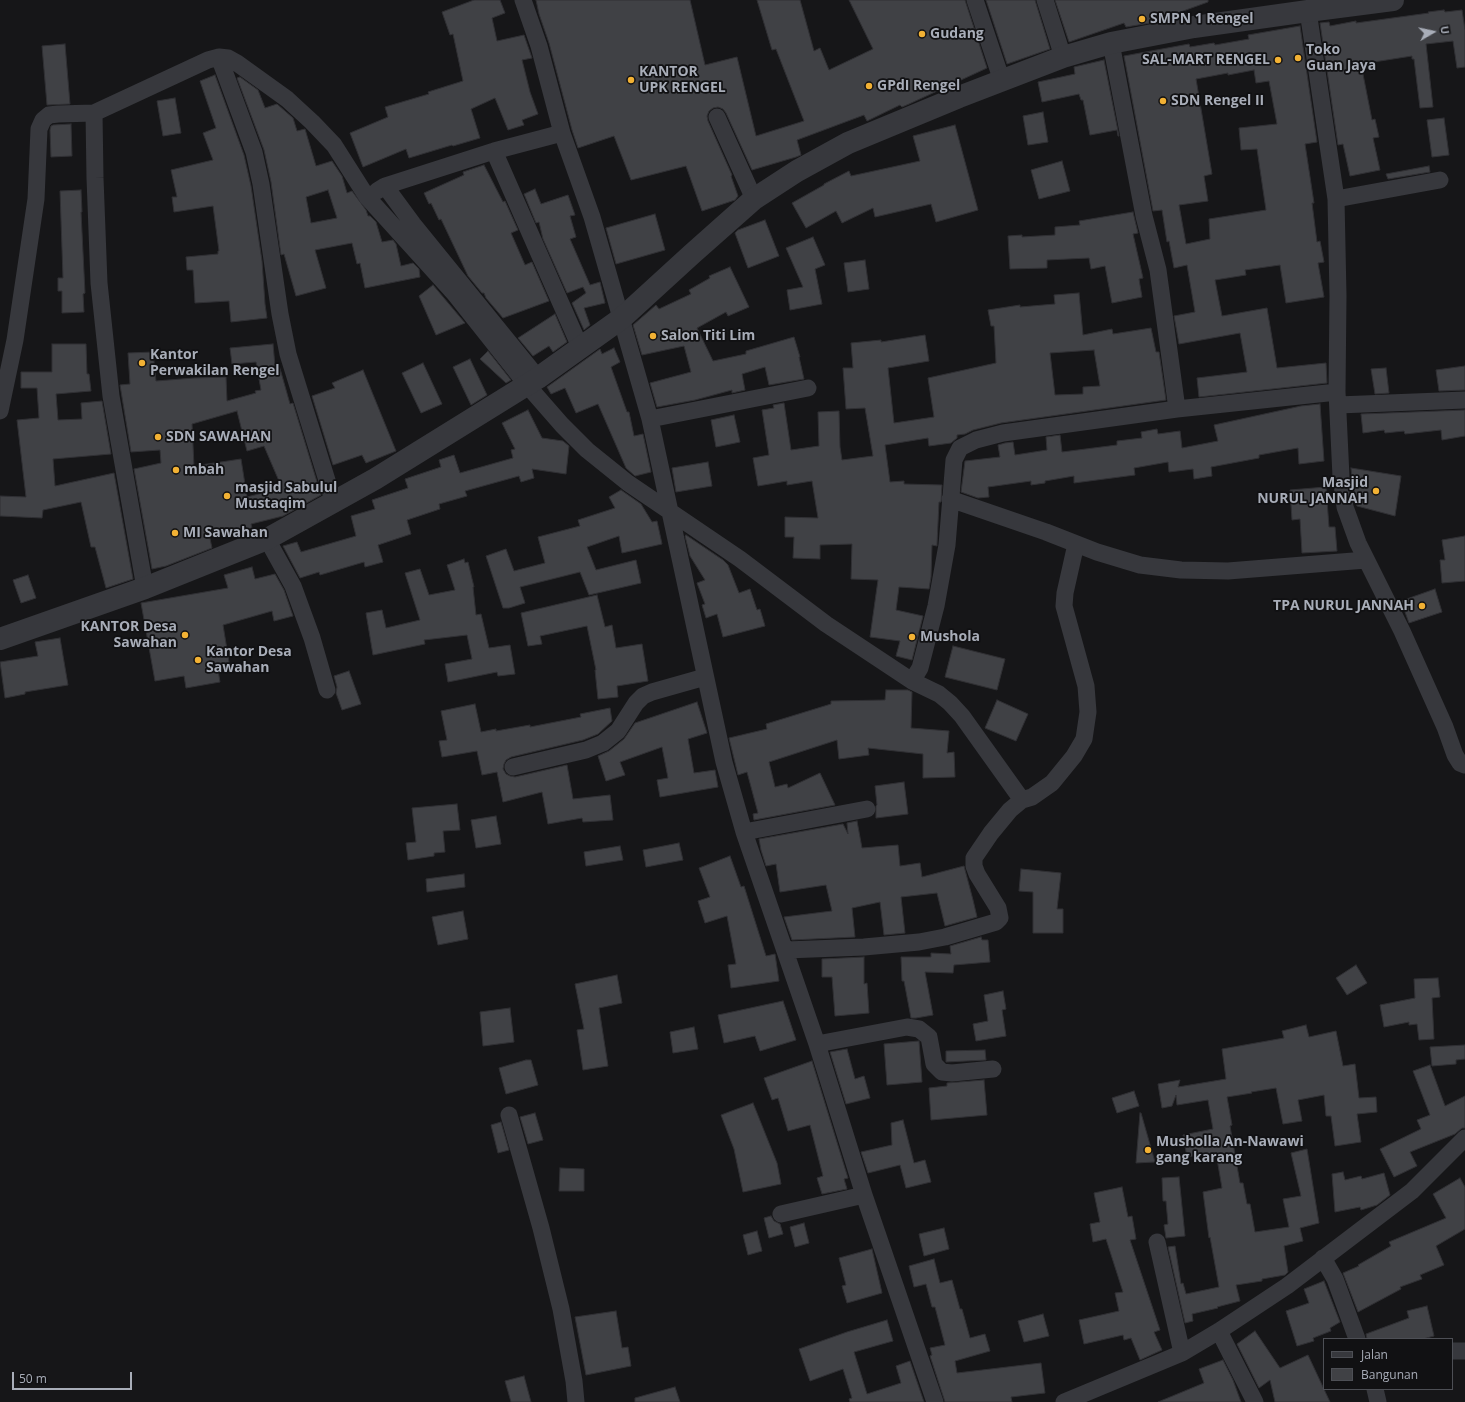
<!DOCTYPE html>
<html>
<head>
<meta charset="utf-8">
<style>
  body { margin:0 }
  #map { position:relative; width:1465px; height:1402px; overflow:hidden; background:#161618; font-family:"Open Sans",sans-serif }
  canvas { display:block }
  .legend { position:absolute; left:1323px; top:1338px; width:130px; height:52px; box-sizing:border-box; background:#111113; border:1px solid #4d4f55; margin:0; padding:5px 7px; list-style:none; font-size:12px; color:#a8adb8 }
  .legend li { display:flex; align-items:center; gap:8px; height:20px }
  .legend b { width:20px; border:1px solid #4d4f55 }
  .north { position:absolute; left:1413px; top:12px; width:40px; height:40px; -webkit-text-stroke:3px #111113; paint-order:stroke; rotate:81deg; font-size:11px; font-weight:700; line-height:16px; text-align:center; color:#a8adb8 }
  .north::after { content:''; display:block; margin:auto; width:14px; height:18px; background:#a8adb8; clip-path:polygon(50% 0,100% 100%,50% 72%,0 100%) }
  .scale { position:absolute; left:12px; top:1372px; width:120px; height:18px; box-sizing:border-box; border:2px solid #a8adb8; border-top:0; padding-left:5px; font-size:12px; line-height:14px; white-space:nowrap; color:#a8adb8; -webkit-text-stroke:3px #111113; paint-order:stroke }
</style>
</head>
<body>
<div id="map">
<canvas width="1465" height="1402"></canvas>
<ul class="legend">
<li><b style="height:5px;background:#37383d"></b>Jalan</li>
<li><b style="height:11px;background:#404145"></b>Bangunan</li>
</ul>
<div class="north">U</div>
<div class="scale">50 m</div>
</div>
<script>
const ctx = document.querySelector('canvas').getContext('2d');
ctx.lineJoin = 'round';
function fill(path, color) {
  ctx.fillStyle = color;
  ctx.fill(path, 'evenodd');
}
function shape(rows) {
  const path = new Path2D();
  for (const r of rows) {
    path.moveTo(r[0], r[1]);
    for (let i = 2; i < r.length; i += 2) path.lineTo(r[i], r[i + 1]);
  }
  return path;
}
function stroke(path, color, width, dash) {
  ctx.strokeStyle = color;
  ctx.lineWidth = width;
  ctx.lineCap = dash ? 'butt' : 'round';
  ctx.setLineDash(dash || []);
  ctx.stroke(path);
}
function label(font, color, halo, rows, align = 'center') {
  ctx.font = font + ' "Open Sans",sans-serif';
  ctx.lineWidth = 3.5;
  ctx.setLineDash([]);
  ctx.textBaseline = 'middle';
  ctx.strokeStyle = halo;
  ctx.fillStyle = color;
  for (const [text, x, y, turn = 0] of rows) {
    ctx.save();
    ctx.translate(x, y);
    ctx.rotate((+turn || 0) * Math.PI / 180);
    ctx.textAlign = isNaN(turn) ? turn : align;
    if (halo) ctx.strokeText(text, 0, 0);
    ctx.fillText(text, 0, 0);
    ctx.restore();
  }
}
const building = shape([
  [474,0,500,0,505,13,492,18,497,41,524,35,532,58,522,60,530,92,538,114,522,120,524,125,508,130,495,98,471,109,480,138,453,146,452,145,409,158,406,149,363,167,350,133,388,117,385,107,429,94,428,92,463,81,453,34,450,35,442,12,474,0],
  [536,0,690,0,705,65,737,57,756,136,804,121,776,49,772,50,757,0,800,0,814,51,820,48,829,70,873,49,849,0,965,0,987,68,909,104,902,107,900,105,867,121,864,115,797,140,801,155,796,157,752,170,726,113,723,109,718,107,713,108,709,111,707,116,708,121,732,175,731,176,738,196,735,200,702,211,686,166,631,180,614,136,578,148,572,130,549,43,539,14,536,0],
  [986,0,1035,0,1050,49,1007,64,986,0],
  [1055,0,1208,0,1208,2,1150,23,1126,27,1124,23,1069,42,1055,0],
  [1444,10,1445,12,1462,10,1465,30,1465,67,1457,68,1453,41,1426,44,1433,107,1420,108,1414,59,1412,59,1412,56,1361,64,1372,120,1375,119,1379,137,1373,138,1380,170,1350,176,1343,144,1338,145,1320,23,1329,22,1330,26,1356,21,1356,23,1429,13,1428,12,1444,10],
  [1300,26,1317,142,1305,144,1314,203,1312,203,1317,242,1320,241,1324,262,1318,263,1324,297,1286,303,1280,265,1245,270,1246,275,1215,280,1222,316,1267,308,1277,368,1326,363,1327,383,1199,397,1197,378,1247,372,1240,333,1179,344,1174,316,1195,312,1187,265,1174,268,1169,241,1167,242,1162,210,1153,211,1124,56,1189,44,1190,47,1214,43,1215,45,1249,39,1248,35,1300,26],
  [1254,70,1256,83,1269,81,1277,124,1239,128,1241,150,1257,149,1266,210,1209,219,1210,239,1186,244,1179,205,1208,201,1204,176,1212,174,1196,79,1228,73,1228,75,1254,70],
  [65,44,70,104,47,105,42,46,65,44],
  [1104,60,1119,136,1118,136,1117,130,1090,135,1083,100,1081,100,1079,94,1042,102,1038,82,1075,74,1074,67,1104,60],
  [215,75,244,155,251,186,262,261,265,304,267,318,231,322,229,301,195,303,193,270,187,270,186,257,218,254,218,251,219,251,213,206,174,212,172,197,177,197,171,170,213,160,203,133,216,128,200,81,215,75],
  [240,77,258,90,265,108,277,104,293,118,297,131,305,129,316,166,332,161,342,176,347,193,352,191,366,210,368,216,370,216,376,222,382,242,393,240,396,244,401,266,413,263,419,269,420,277,365,288,360,263,357,264,352,243,315,250,326,288,296,296,284,254,281,255,271,182,264,150,237,78,240,77],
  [328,190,337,218,311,223,306,197,328,190],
  [175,98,181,133,163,136,157,101,175,98],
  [1043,112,1048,142,1028,145,1023,116,1043,112],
  [1444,118,1449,155,1432,157,1427,120,1444,118],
  [71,124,72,156,51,157,50,130,51,126,53,125,71,124],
  [955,125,978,210,936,222,931,204,875,217,873,208,842,223,836,211,806,228,792,203,824,185,824,184,849,171,851,176,920,161,913,136,955,125],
  [1062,161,1070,191,1039,199,1031,170,1062,161],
  [484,165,503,202,505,201,518,230,511,233,525,265,532,262,549,301,503,318,486,298,484,293,482,293,468,276,441,219,439,220,431,203,429,204,424,193,464,175,463,172,484,165],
  [1429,166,1430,172,1388,179,1386,174,1429,166],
  [535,189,541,204,568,195,575,215,570,216,576,237,570,239,590,285,600,282,605,303,584,308,590,325,584,330,572,303,586,293,583,287,567,293,543,239,539,222,536,223,524,194,535,189],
  [81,190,82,212,81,212,85,293,83,294,84,312,62,313,62,291,58,291,58,278,63,278,60,191,81,190],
  [1133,212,1138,233,1133,234,1143,278,1139,279,1142,297,1112,303,1105,266,1091,269,1089,258,1047,260,1047,268,1010,269,1008,236,1022,235,1022,237,1055,235,1055,227,1080,225,1079,221,1133,212],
  [655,214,665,250,616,264,606,228,655,214],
  [765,220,779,256,748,268,735,233,738,230,765,220],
  [813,237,825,265,815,269,822,304,790,310,787,290,803,287,786,248,813,237],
  [865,260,869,289,848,292,844,263,865,260],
  [730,267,749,307,728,316,726,312,697,328,713,361,746,354,746,351,794,337,800,357,799,357,804,379,769,385,765,367,742,374,745,390,732,393,732,390,695,400,657,407,650,383,691,372,684,346,642,355,633,325,656,305,659,309,691,294,689,290,710,278,709,276,730,267],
  [433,285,465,323,436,335,419,296,433,285],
  [1079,293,1083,335,1112,329,1113,334,1151,328,1156,352,1159,352,1166,400,1001,423,973,430,965,434,957,435,957,438,951,443,929,446,928,438,885,445,890,482,904,481,904,484,942,485,941,502,939,502,937,544,937,546,932,545,931,577,929,589,899,587,896,610,923,616,912,660,896,656,900,641,870,637,878,580,851,579,852,544,820,545,820,559,793,558,794,537,785,537,785,517,818,518,812,481,787,485,787,481,758,486,753,458,769,455,762,410,774,408,773,405,784,403,791,450,819,446,818,412,839,411,840,447,842,460,873,456,865,408,846,409,843,368,853,368,851,343,881,340,881,342,925,335,929,361,888,368,894,423,934,417,928,378,996,363,994,326,991,326,988,310,1020,305,1020,307,1055,304,1054,295,1079,293],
  [1094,350,1100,386,1083,387,1083,394,1055,395,1050,353,1094,350],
  [555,314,567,342,553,352,549,346,533,356,518,338,555,314],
  [52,344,86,344,87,374,89,374,91,391,56,394,58,420,82,419,81,403,102,401,111,454,53,459,55,486,114,473,133,579,106,588,95,547,91,547,81,502,43,510,42,518,0,516,0,496,26,497,17,420,39,418,37,388,21,388,21,372,52,372,52,344],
  [273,344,275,366,279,365,290,404,293,403,321,495,283,516,251,524,252,528,209,534,212,548,166,566,152,569,134,469,161,463,160,450,131,452,120,385,130,384,128,353,153,352,156,381,194,378,226,377,227,401,256,393,255,391,261,390,256,362,232,364,230,348,273,344],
  [237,411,247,451,264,446,282,488,247,497,241,459,194,466,192,424,237,411],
  [614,348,620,362,611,367,627,412,629,412,634,436,643,434,651,472,635,476,626,468,598,404,576,413,565,388,551,394,547,387,600,349,602,354,614,348],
  [488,351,511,380,506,383,480,359,488,351],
  [470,359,487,395,471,405,453,367,470,359],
  [423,363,442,404,421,413,402,373,423,363],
  [1465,366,1465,390,1439,391,1436,370,1465,366],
  [1386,368,1389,393,1375,394,1371,369,1386,368],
  [363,370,396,451,366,463,362,455,333,465,312,396,335,388,332,383,363,370],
  [1320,404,1324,461,1299,464,1298,448,1259,455,1259,458,1211,467,1212,476,1194,479,1193,469,1169,472,1168,462,1134,468,1135,475,1074,483,1074,476,1045,481,1045,483,1031,485,1031,481,988,487,989,497,978,498,961,492,965,461,1000,457,998,445,1005,443,1013,442,1015,455,1047,450,1046,437,1060,435,1062,452,1117,445,1117,441,1142,438,1141,432,1157,429,1158,434,1180,431,1182,448,1218,441,1214,425,1301,406,1320,404],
  [528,410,542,438,563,441,569,446,566,474,532,469,534,478,521,482,519,476,465,491,467,496,439,504,440,509,407,520,411,534,378,545,383,562,365,567,364,562,320,575,319,572,300,578,283,546,297,542,301,552,356,536,351,516,375,509,372,500,408,488,405,479,441,467,439,460,454,455,460,473,513,458,511,450,515,449,502,423,528,410],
  [1465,410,1465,436,1442,440,1441,430,1405,434,1404,431,1385,433,1384,430,1363,433,1361,414,1465,410],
  [734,415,740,442,716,447,711,420,734,415],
  [708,462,712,486,676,492,672,468,708,462],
  [1351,468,1401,476,1395,516,1357,506,1353,489,1351,468],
  [1326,487,1329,527,1335,527,1337,551,1302,553,1300,519,1292,520,1290,490,1326,487],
  [621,490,641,504,652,522,657,521,662,544,622,553,619,536,587,547,596,570,636,560,641,583,589,595,580,572,520,587,525,603,509,608,503,608,486,556,506,549,514,571,545,563,538,537,580,526,578,520,615,508,609,497,621,490],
  [686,535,723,560,728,565,739,593,750,589,757,610,760,609,765,626,723,637,717,614,706,618,702,605,705,604,697,583,705,580,690,556,685,536,686,535],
  [1465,536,1465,581,1442,583,1440,560,1445,560,1442,540,1465,536],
  [464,559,465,563,468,562,474,587,473,587,476,615,481,614,489,648,510,645,515,674,498,676,497,672,448,682,445,664,472,659,467,635,424,640,425,644,373,655,366,613,382,610,386,628,420,620,405,573,420,569,429,595,455,590,447,565,464,559],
  [252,567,255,579,275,574,284,590,293,616,274,621,272,611,223,625,230,668,218,670,220,682,186,688,184,676,155,681,141,603,228,588,224,575,252,567],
  [28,575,36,598,21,603,13,580,28,575],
  [1435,589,1442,612,1409,623,1401,601,1435,589],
  [597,595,605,627,612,625,616,648,642,644,648,681,617,686,618,697,598,699,595,670,596,670,587,626,540,636,542,644,528,646,521,613,597,595],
  [60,638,68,685,25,692,25,694,5,698,0,662,38,656,35,642,60,638],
  [953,646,1005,659,997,690,945,677,953,646],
  [349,671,361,704,342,710,336,693,337,687,334,676,349,671],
  [886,690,908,690,912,692,911,728,949,731,947,753,954,752,955,777,923,778,923,754,868,748,869,755,839,759,837,740,769,762,775,787,787,784,788,788,820,773,835,805,754,820,753,814,758,813,747,772,738,775,729,738,767,729,766,724,831,704,831,701,885,700,886,690],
  [997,700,1028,714,1016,741,985,728,997,700],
  [697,702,707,733,688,739,694,773,715,770,718,787,660,797,657,780,668,778,662,747,620,762,625,775,606,781,598,756,609,751,624,739,635,723,697,702],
  [475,704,481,732,496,729,496,731,530,725,530,727,581,717,580,714,610,708,612,721,598,734,583,740,511,757,506,760,504,764,503,769,506,774,510,776,515,777,567,765,573,799,610,795,613,820,583,822,582,818,548,824,542,792,503,802,497,772,482,775,477,751,442,757,439,741,447,740,441,711,475,704],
  [904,782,908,814,876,818,876,806,877,805,875,786,904,782],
  [457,804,460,830,443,831,445,852,434,853,434,856,408,860,406,843,416,842,412,808,457,804],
  [496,816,501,844,476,848,471,820,496,816],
  [857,821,862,848,898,845,900,866,920,863,922,877,964,866,973,900,977,917,945,926,937,893,901,897,905,933,884,935,880,902,852,908,855,937,792,940,784,917,832,911,826,885,780,892,776,864,766,866,761,850,759,839,843,824,848,834,847,823,857,821],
  [679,843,683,860,646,867,643,850,679,843],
  [620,846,623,860,586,866,584,852,620,846],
  [730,856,741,887,744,886,766,956,775,954,779,981,731,988,728,965,736,964,727,916,705,923,698,901,710,897,699,868,730,856],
  [1021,869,1061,873,1057,909,1063,909,1063,933,1033,933,1033,892,1019,891,1021,869],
  [464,874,465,887,427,892,426,879,464,874],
  [463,911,468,939,438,945,432,917,463,911],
  [981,937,982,940,988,940,990,962,954,965,953,973,925,972,933,1015,916,1018,911,1018,904,981,902,981,901,957,931,957,931,953,951,954,950,946,981,937],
  [864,957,864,984,867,983,869,1013,835,1016,832,977,822,977,822,959,864,957],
  [1356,965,1367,983,1347,995,1336,978,1356,965],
  [617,975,622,1003,599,1008,608,1066,583,1070,577,1030,584,1029,575,984,617,975],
  [1438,978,1440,997,1432,998,1434,1039,1419,1040,1417,1024,1409,1025,1409,1022,1384,1027,1380,1005,1415,998,1414,979,1438,978],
  [1003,991,1006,1009,1002,1010,1006,1036,976,1041,973,1024,988,1021,984,995,1003,991],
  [783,1001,796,1040,760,1051,755,1036,724,1043,718,1015,783,1001],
  [510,1008,514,1042,483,1046,480,1012,510,1008],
  [1306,1025,1309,1037,1336,1031,1343,1066,1355,1064,1359,1098,1376,1097,1377,1112,1357,1114,1361,1142,1335,1146,1331,1116,1326,1116,1324,1095,1298,1100,1302,1121,1283,1124,1276,1088,1251,1092,1252,1093,1227,1097,1232,1125,1230,1126,1240,1183,1243,1183,1247,1204,1250,1204,1255,1232,1289,1227,1283,1199,1301,1196,1291,1153,1307,1149,1319,1223,1300,1228,1303,1241,1284,1246,1288,1272,1285,1275,1262,1279,1262,1281,1236,1285,1240,1301,1217,1307,1218,1308,1192,1314,1193,1321,1185,1323,1168,1247,1175,1246,1181,1284,1183,1283,1186,1294,1219,1287,1210,1237,1209,1238,1203,1192,1222,1188,1216,1153,1187,1157,1183,1135,1213,1129,1208,1100,1177,1105,1176,1095,1172,1106,1162,1108,1158,1084,1180,1080,1178,1087,1226,1079,1222,1049,1284,1038,1282,1031,1306,1025],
  [694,1027,698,1049,673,1053,670,1032,694,1027],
  [919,1041,922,1082,887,1085,884,1044,919,1041],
  [1465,1045,1465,1059,1456,1060,1456,1064,1432,1066,1430,1047,1465,1045],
  [847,1049,855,1079,864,1076,870,1098,846,1104,830,1052,847,1049],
  [985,1050,986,1060,946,1062,946,1051,985,1050],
  [526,1060,531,1060,538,1085,506,1094,499,1068,526,1060],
  [812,1061,848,1178,844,1179,847,1189,822,1194,817,1178,823,1176,810,1125,788,1131,778,1098,772,1100,764,1078,812,1061],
  [1430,1065,1445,1106,1465,1096,1465,1128,1462,1128,1455,1134,1410,1152,1417,1166,1394,1177,1380,1149,1421,1129,1417,1120,1430,1115,1413,1071,1430,1065],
  [984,1080,987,1115,931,1120,929,1088,947,1086,947,1083,984,1080],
  [1134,1091,1139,1106,1117,1113,1112,1098,1134,1091],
  [753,1103,777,1163,781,1184,743,1192,734,1149,721,1115,753,1103],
  [535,1113,543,1140,528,1144,520,1117,535,1113],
  [1140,1113,1141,1113,1155,1162,1136,1163,1140,1113],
  [903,1120,914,1163,925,1160,931,1182,906,1188,900,1165,868,1173,861,1152,892,1145,891,1123,903,1120],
  [501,1122,509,1150,498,1153,491,1125,501,1122],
  [560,1168,584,1169,584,1191,559,1191,560,1168],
  [1343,1172,1345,1180,1361,1176,1362,1179,1384,1173,1390,1195,1377,1205,1361,1210,1360,1207,1335,1212,1332,1174,1343,1172],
  [1179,1177,1185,1236,1166,1238,1164,1225,1168,1224,1166,1201,1163,1201,1162,1178,1179,1177],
  [1460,1178,1465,1187,1465,1229,1436,1246,1444,1265,1420,1275,1422,1279,1400,1287,1401,1289,1358,1312,1343,1273,1359,1266,1358,1265,1391,1246,1389,1242,1446,1218,1433,1194,1460,1178],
  [1122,1187,1128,1217,1132,1216,1136,1239,1130,1240,1160,1330,1154,1332,1162,1350,1140,1360,1131,1338,1124,1340,1123,1335,1084,1344,1079,1320,1119,1311,1115,1293,1123,1292,1106,1239,1093,1242,1090,1224,1100,1222,1094,1193,1122,1187],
  [771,1216,774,1221,780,1224,783,1234,769,1238,764,1218,771,1216],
  [804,1223,809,1243,795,1247,790,1227,804,1223],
  [944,1228,949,1249,924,1256,919,1234,944,1228],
  [757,1231,762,1251,748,1255,743,1235,757,1231],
  [872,1249,882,1293,847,1303,842,1286,846,1285,839,1258,872,1249],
  [934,1259,940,1283,952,1280,960,1309,962,1309,970,1338,985,1334,990,1351,955,1361,957,1373,1041,1363,1045,1393,1011,1397,1012,1402,945,1402,930,1356,932,1355,930,1348,945,1345,935,1307,932,1307,926,1284,914,1287,909,1266,934,1259],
  [1324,1281,1340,1322,1330,1328,1331,1331,1313,1338,1314,1341,1297,1346,1286,1311,1309,1303,1304,1289,1324,1281],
  [1427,1306,1434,1336,1423,1339,1367,1339,1366,1334,1409,1318,1407,1311,1427,1306],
  [616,1311,622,1348,628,1347,631,1366,586,1375,575,1317,616,1311],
  [1043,1314,1049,1336,1024,1342,1018,1321,1043,1314],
  [887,1320,893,1341,854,1352,867,1394,901,1383,896,1366,910,1361,924,1402,850,1402,849,1399,852,1398,843,1369,810,1381,799,1349,847,1332,887,1320],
  [1255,1331,1280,1368,1308,1355,1330,1402,1275,1402,1270,1380,1259,1388,1237,1344,1255,1331],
  [1223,1360,1233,1380,1241,1402,1158,1402,1204,1383,1199,1369,1223,1360],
  [524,1376,531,1402,511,1402,505,1381,524,1376],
  [675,1387,680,1402,635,1402,635,1398,675,1387]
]);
fill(building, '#404145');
stroke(building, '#303034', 1);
stroke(shape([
  [523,0,539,46,562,133,592,217,650,419,724,762,744,832,817,1044,864,1195,935,1402],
  [975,0,1002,81],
  [1045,0,1063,57],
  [1308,11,1336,199,1338,296,1337,392,1341,477,1345,507,1358,543,1402,631,1445,727,1455,755,1460,763,1465,765],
  [1111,43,1144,216,1158,270,1177,409],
  [219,57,254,152,261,184,280,314,288,354,334,503],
  [94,113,95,178,99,283,111,396,145,588],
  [717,117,754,199],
  [494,151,580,347],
  [385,186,413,224,538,378],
  [377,191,385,186,494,151,562,133],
  [1336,199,1440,180],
  [1338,405,1465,400],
  [0,411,15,340,36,199,39,129,43,120,49,115,58,114,94,113,208,60,219,57,228,58,237,63,287,99,312,122,334,145,367,197,454,293,527,385,562,425,587,450,628,483,740,559,826,624,912,681,939,694,950,703,962,716,1022,800],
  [650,419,808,388],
  [950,499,1046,532,1097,552,1140,565,1181,570,1228,571,1366,560],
  [267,539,293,586,312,638,327,690],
  [912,681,920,668,936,606,947,545,954,460,960,448,976,440,1003,433,1177,409,1337,392],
  [513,767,586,750,603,743,618,731,636,703,643,696,652,692,705,677],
  [744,832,867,809],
  [786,950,864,947,919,942,945,937,996,922,1000,918,998,908,977,874,974,866,974,858,991,833,1010,810,1022,800,1032,797,1052,783,1074,756,1084,739,1088,712,1086,686,1064,606,1065,593,1076,544],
  [817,1044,907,1027,919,1029,929,1037,934,1064,942,1072,952,1073,993,1069],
  [509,1115,541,1228,561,1309,574,1381,576,1402],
  [781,1214,864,1195],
  [1157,1242,1182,1353],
  [1323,1258,1335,1279,1357,1339],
  [1219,1331,1255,1402],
  [1452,1351,1465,1351],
  [1375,1389,1378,1402],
  [1064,1402,1182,1353,1219,1331,1287,1286,1412,1191,1465,1138]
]), '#37383d', 17);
stroke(shape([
  [0,639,145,588,267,539,375,479,538,378,622,318,692,254,754,199,797,171,848,143,959,97,1063,57,1111,43,1194,27,1308,11,1393,0]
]), '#37383d', 22);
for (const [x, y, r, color] of [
  [1142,19,4,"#f2b134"],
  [922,34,4,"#f2b134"],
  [1298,58,4,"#f2b134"],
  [1278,60,4,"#f2b134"],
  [631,80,4,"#f2b134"],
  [869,86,4,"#f2b134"],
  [1163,101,4,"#f2b134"],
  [653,336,4,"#f2b134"],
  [142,363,4,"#f2b134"],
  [158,437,4,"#f2b134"],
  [176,470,4,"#f2b134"],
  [1376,491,4,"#f2b134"],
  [227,496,4,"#f2b134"],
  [175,533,4,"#f2b134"],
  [1422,606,4,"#f2b134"],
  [185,635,4,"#f2b134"],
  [912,637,4,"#f2b134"],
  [198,660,4,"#f2b134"],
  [1148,1150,4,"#f2b134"]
]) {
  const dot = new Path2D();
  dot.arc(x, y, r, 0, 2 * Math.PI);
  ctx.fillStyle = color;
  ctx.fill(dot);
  stroke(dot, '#111113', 1.5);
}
label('bold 14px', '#a8adb8', '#111113', [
  ["SMPN 1 Rengel",1150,19],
  ["Gudang",930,34],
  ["Toko",1306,50],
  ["Guan Jaya",1306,66],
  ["SAL-MART RENGEL",1270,60,"right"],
  ["KANTOR",639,72],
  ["UPK RENGEL",639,88],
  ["GPdI Rengel",877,86],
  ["SDN Rengel II",1171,101],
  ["Salon Titi Lim",661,336],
  ["Kantor",150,355],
  ["Perwakilan Rengel",150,371],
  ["SDN SAWAHAN",166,437],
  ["mbah",184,470],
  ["Masjid",1368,483,"right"],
  ["NURUL JANNAH",1368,499,"right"],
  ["masjid Sabulul",235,488],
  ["Mustaqim",235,504],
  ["MI Sawahan",183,533],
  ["TPA NURUL JANNAH",1414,606,"right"],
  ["KANTOR Desa",177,627,"right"],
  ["Sawahan",177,643,"right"],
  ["Mushola",920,637],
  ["Kantor Desa",206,652],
  ["Sawahan",206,668],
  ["Musholla An-Nawawi",1156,1142],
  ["gang karang",1156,1158]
], 'left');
</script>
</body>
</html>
